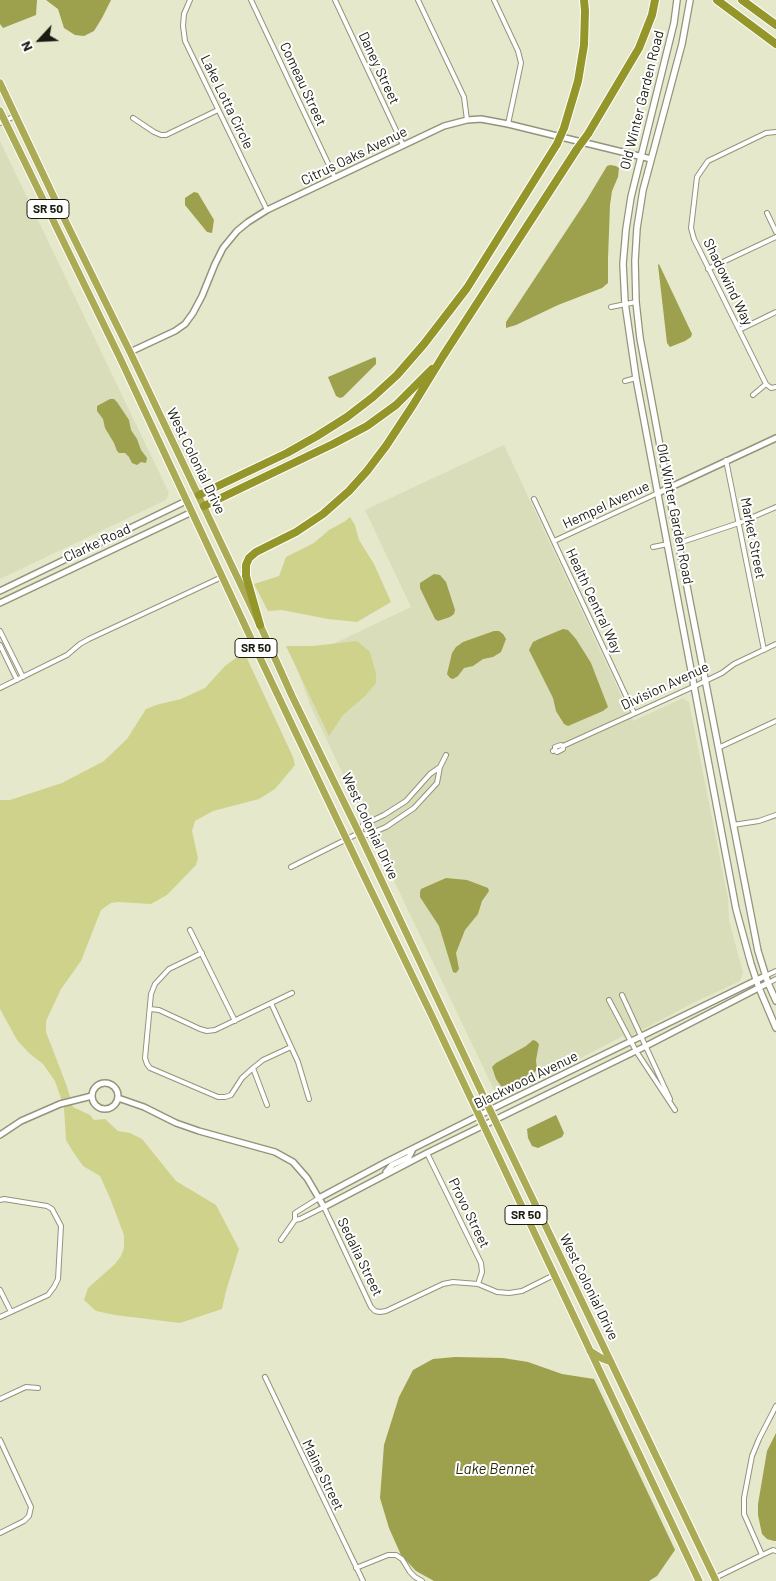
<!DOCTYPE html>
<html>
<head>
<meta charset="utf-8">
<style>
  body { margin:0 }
  #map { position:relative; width:776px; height:1581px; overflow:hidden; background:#e6e8cb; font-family:Barlow,sans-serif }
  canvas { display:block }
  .north { position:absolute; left:15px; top:15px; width:50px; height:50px; -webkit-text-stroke:4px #fff; paint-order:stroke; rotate:245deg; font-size:14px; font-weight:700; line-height:20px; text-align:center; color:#1a1b11 }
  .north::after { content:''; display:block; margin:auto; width:18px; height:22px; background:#1a1b11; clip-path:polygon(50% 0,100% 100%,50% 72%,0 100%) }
</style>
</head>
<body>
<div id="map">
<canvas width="776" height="1581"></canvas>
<div class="north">N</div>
</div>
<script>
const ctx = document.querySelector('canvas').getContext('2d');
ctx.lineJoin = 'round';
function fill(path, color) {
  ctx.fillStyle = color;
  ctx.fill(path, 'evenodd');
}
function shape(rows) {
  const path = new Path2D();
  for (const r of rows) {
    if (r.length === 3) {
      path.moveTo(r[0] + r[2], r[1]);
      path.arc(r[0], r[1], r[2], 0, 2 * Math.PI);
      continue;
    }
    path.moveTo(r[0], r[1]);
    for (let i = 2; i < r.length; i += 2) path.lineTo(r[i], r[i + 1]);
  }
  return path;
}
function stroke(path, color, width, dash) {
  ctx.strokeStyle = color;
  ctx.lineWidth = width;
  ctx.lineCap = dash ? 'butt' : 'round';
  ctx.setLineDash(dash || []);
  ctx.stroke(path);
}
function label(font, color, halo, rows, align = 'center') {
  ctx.font = font + ' Barlow,sans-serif';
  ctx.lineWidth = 4;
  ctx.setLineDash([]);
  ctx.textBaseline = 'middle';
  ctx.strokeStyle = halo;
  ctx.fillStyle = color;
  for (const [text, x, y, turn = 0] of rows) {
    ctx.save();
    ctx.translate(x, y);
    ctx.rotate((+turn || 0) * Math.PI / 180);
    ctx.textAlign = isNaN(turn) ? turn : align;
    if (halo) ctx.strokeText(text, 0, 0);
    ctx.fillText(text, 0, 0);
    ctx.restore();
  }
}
fill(shape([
  [0,141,169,493,166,500,0,579],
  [504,445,633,721,683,698,689,702,728,899,729,920,743,973,740,981,695,1002,625,1039,623,1036,556,1071,507,1094,500,1094,494,1090,310,705,295,662,411,607,365,510]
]), '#daddb9');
fill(shape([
  [350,517,355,525,359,540,374,564,391,602,357,622,328,619,282,610,268,611,254,584,279,576,286,557,314,543,329,530,344,522],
  [357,641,370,652,376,674,376,683,365,696,343,715,329,736,286,646,313,646],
  [244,652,293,757,295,765,275,789,259,799,213,811,195,821,192,831,198,858,196,865,167,895,151,904,118,902,111,903,101,910,81,961,61,989,46,1021,46,1032,66,1084,73,1107,90,1115,94,1120,105,1119,118,1131,130,1133,142,1139,176,1181,216,1205,239,1249,226,1291,222,1309,180,1323,115,1315,96,1311,84,1300,88,1288,115,1264,121,1256,124,1248,124,1235,110,1198,100,1176,83,1166,72,1150,66,1140,64,1107,55,1081,43,1064,29,1053,17,1040,0,1009,0,800,10,800,62,783,104,761,127,739,146,709,156,705,181,699,205,688,225,666]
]), '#cfd28b');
fill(shape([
  [0,0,37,0,36,15,3,28,0,24],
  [46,0,111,0,102,18,94,31,84,36,75,35,64,28,58,9],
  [610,165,616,166,619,168,618,177,612,191,610,205,608,259,608,283,602,288,558,305,516,325,506,328,506,322,586,201,607,166],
  [194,192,198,193,214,220,212,233,207,232,185,205,185,198],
  [659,264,692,334,691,337,685,341,670,347,667,343,658,265],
  [375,357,376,359,376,364,343,397,340,398,336,396,328,377],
  [110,399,114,399,117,402,129,420,131,430,137,439,141,450,147,458,146,463,141,462,137,465,132,463,129,457,125,453,119,453,117,451,114,443,105,428,103,419,97,411,97,406],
  [434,574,440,575,446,582,455,610,454,614,450,617,438,621,435,619,420,588,420,583],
  [563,629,568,630,576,639,591,663,608,707,603,711,568,726,564,724,556,711,553,698,529,650,533,642,539,639],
  [494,631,499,631,503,634,506,639,501,652,493,657,483,659,473,666,464,668,458,676,453,679,450,678,447,674,452,653,456,647,463,642],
  [446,878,467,880,488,888,489,891,482,901,478,914,465,930,456,953,459,969,456,973,453,972,439,926,420,897,420,892,421,889],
  [533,1040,536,1041,539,1044,536,1060,537,1070,524,1082,513,1088,506,1089,501,1086,496,1079,492,1067,496,1063,526,1046],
  [556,1115,564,1133,562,1137,538,1148,532,1146,528,1138,527,1129],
  [455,1357,503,1358,528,1362,562,1374,594,1379,675,1550,657,1576,649,1581,434,1581,416,1571,401,1555,389,1528,380,1498,384,1445,399,1397,413,1370,433,1359],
  [776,1433,776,1541,774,1541,767,1539,762,1534,758,1515,758,1504,767,1451]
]), '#9da04c');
const minor = shape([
  [190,0,184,14,183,26,185,41,267,210],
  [251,0,335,178],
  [335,0,403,145],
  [418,0,464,97,467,120],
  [494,0,518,51,521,63,508,124],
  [133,118,154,132,161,135,166,135,218,110],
  [0,123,15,116],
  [776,132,766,133,708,161,697,177,691,228,694,239,766,384,771,388,776,387],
  [767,213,776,232],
  [708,269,776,237],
  [611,307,636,302],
  [739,330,776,312],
  [625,381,636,378],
  [753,395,766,384],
  [726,460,764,650],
  [534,499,634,713],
  [554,541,658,493],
  [679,543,739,523,776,507],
  [653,547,668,544],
  [0,631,23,677],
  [0,645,17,680],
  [0,688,67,655,80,644,89,639,222,577],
  [563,746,695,686,722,673,734,664,776,644],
  [718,748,776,721],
  [553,751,555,750,555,747,561,745,563,746,563,749,557,752,555,750],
  [733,825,759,821,776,815],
  [359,833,367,835,386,827,414,808,437,783,440,767,446,755],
  [291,867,359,833,363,825,384,815,406,801,430,774,440,767],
  [190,930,235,1021],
  [202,953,169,969,155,984,151,994,145,1058,147,1064,150,1068,218,1097,225,1097,231,1095,242,1078,253,1068,263,1060,291,1047],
  [765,976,776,971],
  [768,983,776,979],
  [622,995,670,1099],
  [609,1000,636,1051,675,1110],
  [271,1003,298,1062,309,1099],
  [150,1009,159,1010,200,1029,207,1031,215,1030,292,993],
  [253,1068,267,1105],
  [427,1153,481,1263,482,1272,478,1284],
  [0,1200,4,1199,47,1206,52,1209,61,1226,58,1279,54,1287,48,1295,0,1317],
  [295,1220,300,1219,324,1207,371,1307,375,1311,380,1312,386,1311,443,1284,453,1282,478,1284,497,1292,509,1293,522,1291,554,1275],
  [281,1240,295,1220,295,1213,319,1198],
  [0,1290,11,1312],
  [265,1377,363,1581],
  [0,1399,26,1387,38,1388],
  [0,1440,31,1507,29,1516,24,1521,0,1533],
  [762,1555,744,1514,744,1498,752,1456,759,1439,776,1406],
  [356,1568,388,1555,396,1555,402,1559,410,1572,415,1577,422,1581],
  [715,1578,762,1555,773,1550,776,1551]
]);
const tertiary = shape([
  [130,352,175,331,185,324,193,313,202,296,215,264,223,248,237,231,248,222,267,210,444,126,467,120,481,119,508,124,651,159],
  [658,493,776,438],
  [0,591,186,501],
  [0,603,192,512],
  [105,1096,13],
  [118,1098,144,1107,176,1123,199,1131,275,1152,293,1162,307,1178,324,1207,427,1153,646,1046,768,983],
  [0,1135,21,1121,60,1104,92,1096],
  [386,1172,392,1165,409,1157,413,1149],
  [319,1198,388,1161,500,1105,765,976]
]);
const secondary = shape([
  [677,0,674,23,631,197,626,229,623,264,625,303,636,378,736,909,751,964,759,988,776,1028],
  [690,0,682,44,643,190,637,228,635,261,636,302,640,338,668,489,758,951,768,983,776,1001]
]);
const trunk = shape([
  [0,83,59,208,130,352,260,625,292,696,359,833,490,1110,716,1581],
  [0,111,120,358,262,662,365,878,431,1014,699,1581],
  [590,1351,603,1359,611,1362]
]);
const motorway = shape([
  [717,0,776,44],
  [742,0,776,25],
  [564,128,578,81,584,45,585,11,584,0],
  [588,134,639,48,652,15,655,0],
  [199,495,287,453,317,436,347,417,373,397,397,375,424,344,467,288,557,144],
  [204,506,333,444,367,426,396,405,432,369],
  [260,625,246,576,246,565,249,558,256,552,296,532,323,514,349,491,367,471,386,446,413,405,443,356,577,149]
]);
stroke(minor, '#93947a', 6);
stroke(tertiary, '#93947a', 8);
stroke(secondary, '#93947a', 8);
stroke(trunk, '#fff', 9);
stroke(motorway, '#fff', 10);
stroke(minor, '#fff', 4);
stroke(tertiary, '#fff', 5);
stroke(secondary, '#fff', 5.5);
stroke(trunk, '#aaab54', 7);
stroke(motorway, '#94962a', 8);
const motorwayBridge = shape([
  [557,144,564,128],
  [577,149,588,134]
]);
stroke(motorwayBridge, '#fff', 10, []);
stroke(motorwayBridge, '#94962a', 8);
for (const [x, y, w] of [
  [48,209,42],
  [256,648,42],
  [526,1215,42]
]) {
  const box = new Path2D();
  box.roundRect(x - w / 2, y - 9.5, w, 19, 4);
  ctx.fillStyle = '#fff';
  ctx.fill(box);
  stroke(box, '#1a1b11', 1);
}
label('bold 12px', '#1a1b11', null, [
  ["SR 50",48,209],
  ["SR 50",256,648],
  ["SR 50",526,1215]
]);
label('14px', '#1a1b11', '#fff', [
  ["Daney Street",379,68,65],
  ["Comeau Street",303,84,65],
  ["Old Winter Garden Road",642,100,-76],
  ["Lake Lotta Circle",227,102,64],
  ["Citrus Oaks Avenue",354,156,-26],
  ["Shadowind Way",728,282,64],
  ["West Colonial Drive",196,461,64],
  ["Hempel Avenue",606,505,-25],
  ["Old Winter Garden Road",675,514,79],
  ["Market Street",753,538,79],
  ["Clarke Road",97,543,-25],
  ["Health Central Way",594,601,65],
  ["Division Avenue",665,686,-25],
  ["West Colonial Drive",370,826,65],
  ["Blackwood Avenue",526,1080,-26],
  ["Provo Street",469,1213,64],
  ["Sedalia Street",360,1257,64],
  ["West Colonial Drive",589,1287,64],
  ["Maine Street",323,1475,64]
]);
label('italic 15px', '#2b2b06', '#fff', [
  ["Lake Bennet",495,1469]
]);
</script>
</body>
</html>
